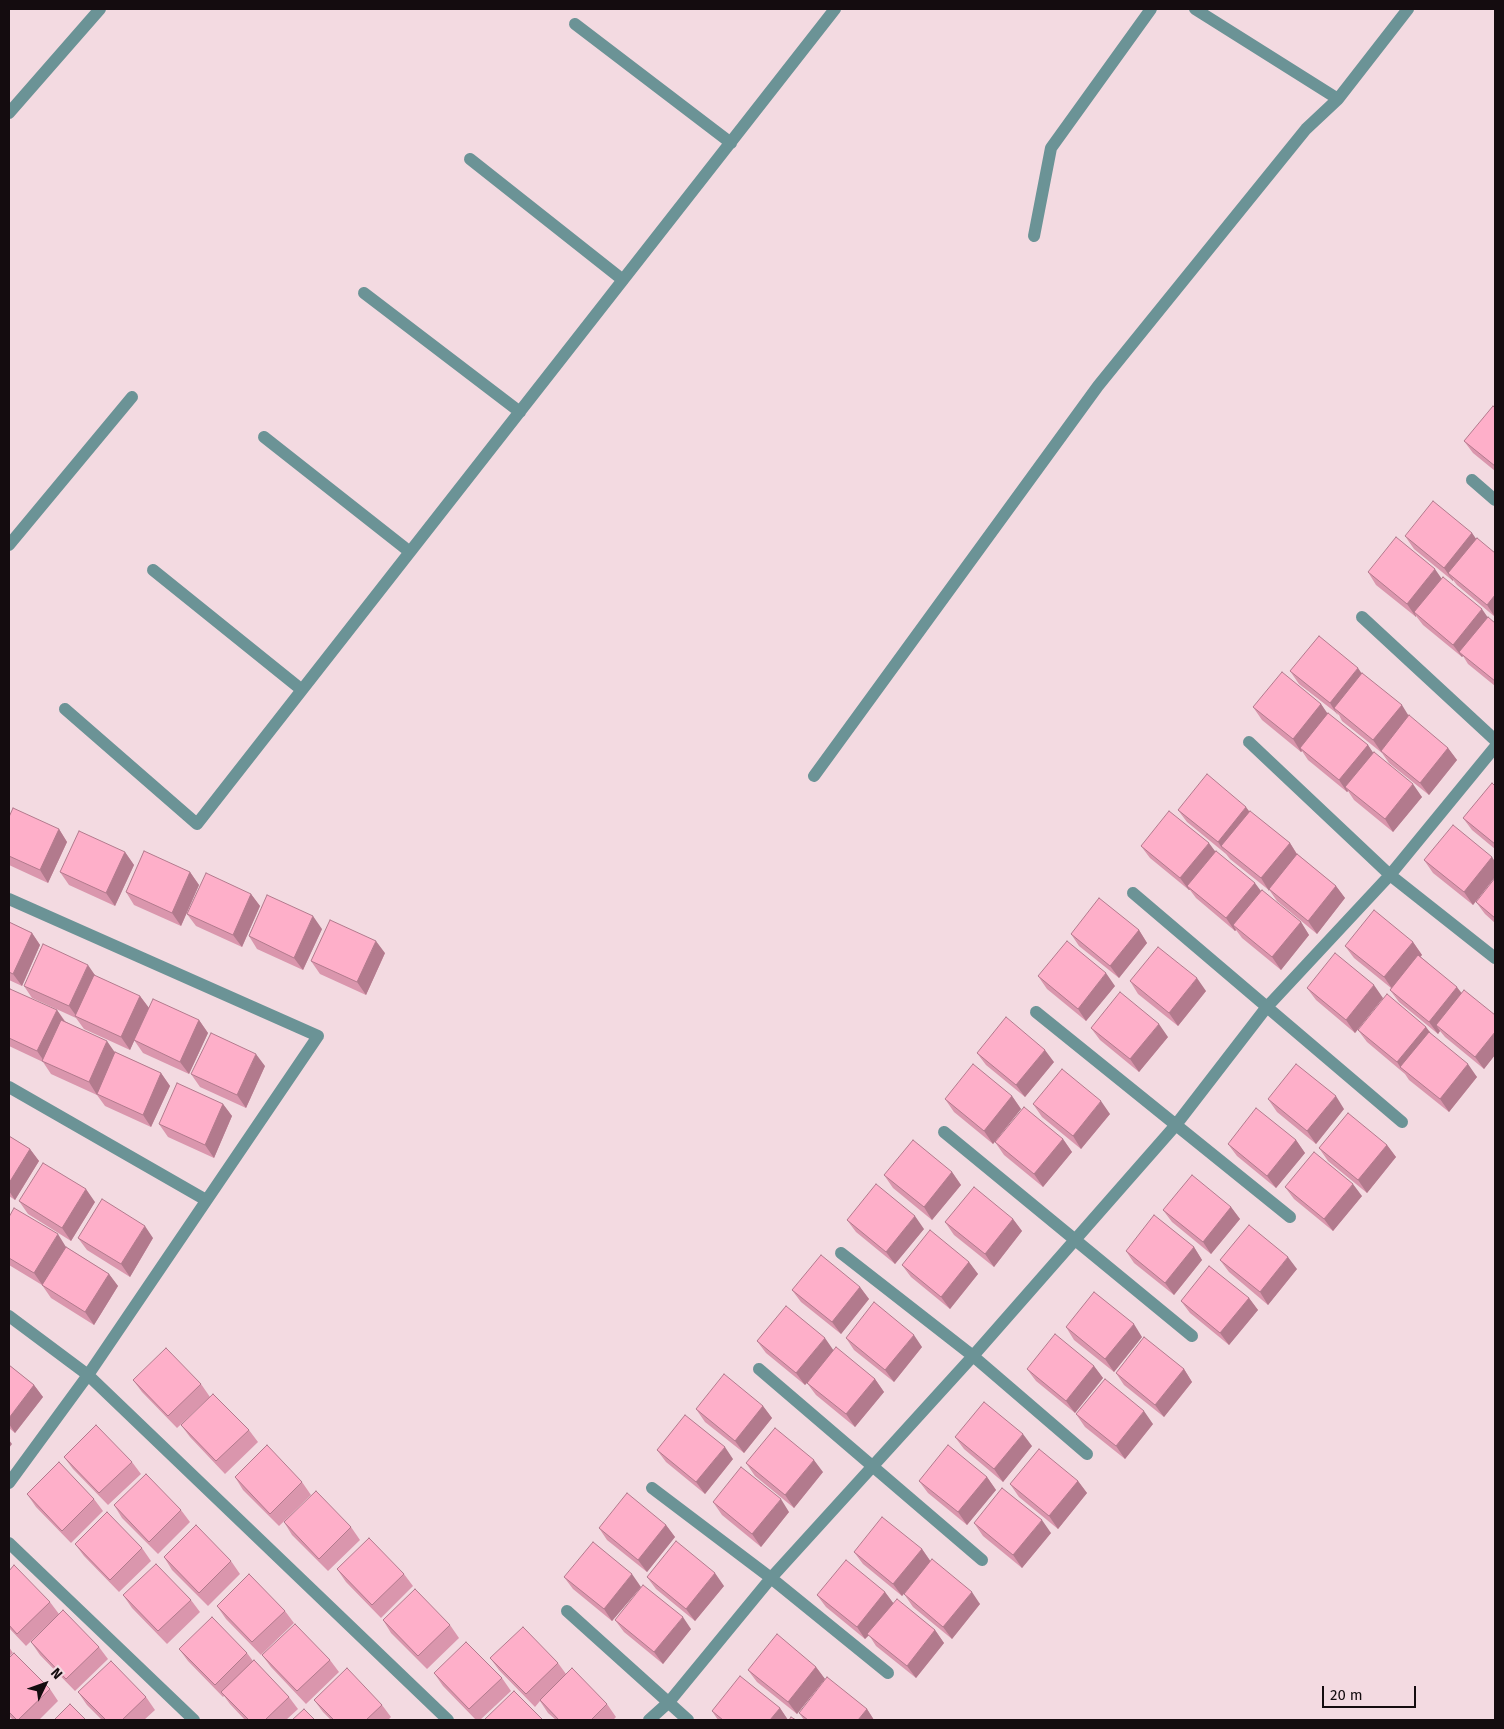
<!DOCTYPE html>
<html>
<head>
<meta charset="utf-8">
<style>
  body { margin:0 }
  #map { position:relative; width:1504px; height:1729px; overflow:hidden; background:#f3dae1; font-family:"Fira Sans",sans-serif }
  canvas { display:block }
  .frame { position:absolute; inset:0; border:10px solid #140c0f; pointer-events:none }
  .north { position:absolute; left:20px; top:1659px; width:50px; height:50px; -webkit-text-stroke:4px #f3dae1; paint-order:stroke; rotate:48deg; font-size:14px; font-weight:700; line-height:20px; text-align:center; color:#140c0f }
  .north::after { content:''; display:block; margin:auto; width:18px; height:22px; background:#140c0f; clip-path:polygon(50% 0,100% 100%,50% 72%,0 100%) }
  .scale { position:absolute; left:1322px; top:1686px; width:94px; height:22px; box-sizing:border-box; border:2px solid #140c0f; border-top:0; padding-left:6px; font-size:15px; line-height:18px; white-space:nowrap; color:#140c0f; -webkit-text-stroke:4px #f3dae1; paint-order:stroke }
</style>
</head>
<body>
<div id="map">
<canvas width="1504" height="1729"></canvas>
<div class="frame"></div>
<div class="north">N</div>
<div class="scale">20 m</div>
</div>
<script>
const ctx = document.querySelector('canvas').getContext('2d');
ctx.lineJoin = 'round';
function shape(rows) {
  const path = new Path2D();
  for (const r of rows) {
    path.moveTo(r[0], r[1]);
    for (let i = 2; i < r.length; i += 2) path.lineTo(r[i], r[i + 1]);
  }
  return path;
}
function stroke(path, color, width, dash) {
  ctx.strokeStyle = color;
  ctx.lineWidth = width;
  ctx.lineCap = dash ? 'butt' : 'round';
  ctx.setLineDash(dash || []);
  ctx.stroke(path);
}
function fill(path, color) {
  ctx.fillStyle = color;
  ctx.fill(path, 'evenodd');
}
stroke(shape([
  [1195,9,1338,99],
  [575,24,731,143],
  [9,113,100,9],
  [470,159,623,280],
  [1034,236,1051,148,1151,9],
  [364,293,520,412],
  [264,437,410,552],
  [1472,480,1495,500],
  [9,545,132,397],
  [153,570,302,690],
  [1362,617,1495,740],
  [65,709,197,824,835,9],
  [1249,742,1390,875,1495,958],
  [814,776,1098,386,1306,129,1338,99,1408,9],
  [1133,893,1402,1122],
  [9,899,318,1036,88,1375,9,1483],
  [1036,1012,1290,1217],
  [9,1087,206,1200],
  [944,1132,1192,1336],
  [841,1253,973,1356,1087,1454],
  [9,1316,88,1375,448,1720],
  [759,1369,982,1560],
  [652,1488,771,1578,888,1673],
  [9,1543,194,1720],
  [567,1611,688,1720],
  [649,1720,669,1702,771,1578,973,1356,1175,1126,1266,1008,1390,875,1495,747]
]), '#6b9396', 12);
fill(shape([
  [1495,408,1495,471,1473,453,1464,441],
  [1472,533,1476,539,1495,553,1495,617,1457,585,1453,580,1453,581,1414,549,1405,536],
  [1368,572,1442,579,1488,618,1495,623,1495,686,1468,664,1463,656,1462,657,1423,625,1416,616,1416,617,1376,585],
  [1290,671,1362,674,1409,716,1448,748,1457,760,1429,795,1389,763,1382,753,1342,721,1339,715,1299,684],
  [1321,704,1327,714,1368,745,1373,753,1422,797,1393,832,1354,800,1348,791,1347,792,1308,760,1302,751,1301,752,1262,720,1253,707],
  [1495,786,1495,849,1472,830,1463,818],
  [1178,810,1250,812,1290,843,1297,854,1336,886,1345,898,1317,934,1277,901,1270,891,1230,859,1226,854,1187,822],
  [9,817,59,829,67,842,48,883,9,865],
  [1141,846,1215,852,1261,891,1301,922,1309,935,1281,970,1242,938,1236,930,1235,931,1196,898,1190,890,1189,890,1150,858],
  [125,852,134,865,115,906,69,885,60,872],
  [1492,857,1495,862,1495,877,1473,905,1433,873,1424,860],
  [190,872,199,885,181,926,134,905,126,892],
  [1495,878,1495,923,1485,914,1476,902],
  [251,894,260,906,242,947,196,926,187,914],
  [9,922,32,933,40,945,22,986,9,980],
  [322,929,303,970,257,949,249,936],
  [1139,930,1147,943,1119,978,1079,946,1071,934],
  [1413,942,1422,955,1420,956,1462,993,1495,1015,1495,1055,1484,1069,1445,1037,1440,1031,1438,1034,1399,1002,1390,990,1391,988,1354,958,1345,946],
  [385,953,366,995,320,974,311,961],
  [1038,976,1115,986,1086,1021,1047,989],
  [1130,981,1206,991,1178,1026,1138,994],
  [24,986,140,996,149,1008,130,1050,84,1029,76,1018,32,998],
  [1307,988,1383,998,1355,1033,1316,1000],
  [9,992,57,1010,65,1021,115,1052,161,1073,170,1086,151,1127,105,1106,97,1095,51,1074,43,1062,9,1046],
  [199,1020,208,1033,189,1074,143,1053,134,1040],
  [1426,1027,1431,1034,1477,1077,1449,1112,1409,1080,1405,1074,1367,1042,1358,1030],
  [1091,1028,1168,1037,1139,1072,1100,1040],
  [977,1053,1054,1062,1025,1097,986,1065],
  [265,1066,246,1108,200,1087,191,1074],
  [1012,1096,1021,1109,993,1144,954,1112,945,1099],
  [1268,1099,1344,1109,1316,1144,1277,1112],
  [223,1104,232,1116,214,1158,168,1137,159,1124],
  [1033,1104,1110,1114,1081,1149,1042,1117],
  [9,1136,30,1149,39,1161,15,1200,9,1196],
  [1063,1139,1072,1152,1043,1187,1004,1155,995,1142],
  [1296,1140,1305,1153,1276,1188,1237,1156,1228,1144],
  [1387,1145,1396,1157,1367,1193,1328,1161,1319,1148],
  [952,1172,961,1185,932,1220,893,1188,884,1175],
  [1285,1187,1362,1196,1333,1231,1294,1199],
  [19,1201,95,1202,71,1241,28,1214],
  [1231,1207,1240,1219,1211,1254,1172,1222,1163,1210],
  [9,1217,66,1247,109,1274,118,1286,94,1325,51,1298,42,1285,9,1265],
  [1013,1219,1022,1231,994,1267,954,1235,945,1222],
  [847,1220,924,1229,895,1264,856,1232],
  [78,1238,153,1238,130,1277,87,1250],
  [1194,1247,1202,1260,1174,1295,1134,1263,1126,1251],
  [1220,1260,1297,1269,1268,1305,1229,1272],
  [969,1262,978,1274,950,1309,911,1277,902,1265],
  [860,1287,869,1299,841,1334,801,1302,792,1290],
  [1249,1298,1258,1310,1229,1345,1190,1313,1181,1301],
  [1066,1327,1142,1337,1114,1372,1074,1340],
  [846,1338,922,1347,894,1382,854,1350],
  [757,1341,833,1350,875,1379,884,1392,855,1427,816,1395,807,1383,805,1385,766,1353],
  [9,1365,34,1385,43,1397,15,1433,9,1428],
  [1094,1366,1103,1378,1075,1413,1036,1381,1027,1369],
  [1184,1369,1192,1382,1164,1417,1124,1385,1116,1373],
  [133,1380,201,1384,210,1397,177,1428,142,1392],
  [763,1406,772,1418,744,1453,705,1422,696,1409],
  [1076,1414,1153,1424,1125,1459,1085,1427],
  [181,1425,249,1430,258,1442,225,1474,190,1437],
  [955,1437,1032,1446,1003,1482,964,1449],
  [657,1450,733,1459,705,1494,666,1462],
  [64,1457,132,1462,141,1474,108,1505,73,1469],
  [746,1463,823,1472,794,1508,755,1476],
  [235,1477,302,1482,311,1495,279,1526,243,1490],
  [987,1477,996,1490,967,1525,928,1493,919,1481],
  [1078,1481,1087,1493,1058,1529,1019,1497,1010,1484],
  [27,1494,94,1499,103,1511,71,1543,36,1507],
  [713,1502,789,1512,761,1547,722,1515],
  [114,1505,181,1510,190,1522,158,1554,122,1518],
  [284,1522,351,1527,360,1540,328,1571,292,1535],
  [974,1523,1051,1533,1022,1568,983,1536],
  [666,1525,675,1537,647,1572,607,1540,599,1528],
  [75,1544,142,1548,151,1561,119,1592,84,1556],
  [922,1549,931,1562,980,1604,952,1639,913,1607,904,1594,926,1567,902,1596,863,1564,854,1552],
  [164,1557,231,1561,240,1574,208,1606,172,1570],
  [337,1569,404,1574,413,1586,381,1618,346,1582],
  [9,1571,50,1602,59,1614,26,1646,9,1628],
  [564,1577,641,1587,612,1621,573,1589],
  [647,1577,724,1586,695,1621,656,1589],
  [885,1592,893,1603,935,1630,944,1643,916,1678,876,1646,869,1635,865,1639,826,1607,817,1595],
  [123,1595,191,1600,200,1612,167,1644,132,1608],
  [217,1606,285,1611,294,1623,261,1655,226,1619],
  [383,1620,450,1625,459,1638,427,1669,391,1633],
  [615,1620,691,1629,663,1664,624,1632],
  [31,1642,99,1647,108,1659,75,1691,40,1655],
  [9,1647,13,1653,9,1657],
  [179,1649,247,1653,253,1661,289,1697,298,1709,286,1720,245,1720,230,1704,224,1696,223,1697,188,1661],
  [262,1655,330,1660,339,1672,306,1704,271,1667],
  [9,1658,50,1689,58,1701,39,1720,13,1720,9,1716],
  [490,1658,558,1663,566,1674,607,1704,616,1717,613,1720,556,1720,548,1713,540,1701,535,1707,499,1670],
  [816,1667,825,1679,797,1714,757,1682,748,1670],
  [434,1673,502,1678,511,1691,480,1720,476,1720,443,1686],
  [78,1692,146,1697,155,1710,144,1720,102,1720,87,1705],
  [314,1700,382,1705,391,1717,388,1720,331,1720,323,1712],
  [780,1708,788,1720,718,1720,712,1711],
  [867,1709,874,1720,804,1720,799,1713]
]), '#da96ad');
fill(shape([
  [1472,533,1481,546,1448,573,1453,580,1453,581,1444,568],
  [1435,569,1444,582,1414,612,1416,616,1416,617,1407,604],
  [1495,595,1495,617,1487,605],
  [1482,609,1491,622,1459,652,1463,656,1462,657,1453,645],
  [1358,668,1367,681,1334,708,1338,716,1330,703],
  [1321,704,1330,717,1300,748,1302,751,1301,752,1293,739],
  [1402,705,1410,718,1381,751,1382,753,1373,740],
  [1368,745,1376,757,1345,787,1348,791,1347,792,1339,780],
  [1448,748,1457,760,1429,795,1420,783],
  [1413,784,1422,797,1393,832,1385,819],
  [1246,807,1255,819,1221,846,1226,854,1218,842],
  [59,829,67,842,48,883,40,870],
  [1209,843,1218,855,1187,886,1190,890,1189,890,1180,878],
  [1290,843,1298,856,1269,889,1269,891,1261,878],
  [125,852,134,865,115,906,106,893],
  [1492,857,1495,862,1495,877,1473,905,1464,892],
  [190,872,199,885,181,926,172,913],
  [1255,883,1264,895,1233,925,1236,930,1235,931,1226,918],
  [1336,886,1345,898,1317,934,1308,921],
  [251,894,260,906,242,947,233,935],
  [313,916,322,929,303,970,294,958],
  [1301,922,1309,935,1281,970,1272,957],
  [1139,930,1147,943,1119,978,1110,966],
  [32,933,40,945,22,986,13,974],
  [376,941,385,953,366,995,357,982],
  [1413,942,1422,955,1393,990,1384,977],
  [88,965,97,978,77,1017,69,1006],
  [1106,973,1115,986,1086,1021,1078,1009],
  [1197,978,1206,991,1178,1026,1169,1013],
  [1374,985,1383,998,1355,1033,1346,1020],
  [1457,987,1466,999,1436,1025,1440,1031,1438,1034,1429,1022],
  [140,996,149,1008,130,1050,121,1037],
  [57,1010,65,1022,46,1064,37,1051],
  [199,1020,208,1033,189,1074,180,1062],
  [1159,1024,1168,1037,1139,1072,1130,1059],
  [1426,1027,1435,1039,1401,1068,1397,1062],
  [1495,1032,1495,1055,1484,1069,1475,1057],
  [107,1041,116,1054,97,1094,97,1095,89,1082],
  [1045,1050,1054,1062,1025,1097,1016,1085],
  [256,1054,265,1066,246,1108,237,1095],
  [1468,1064,1477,1077,1449,1112,1440,1099],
  [161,1073,170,1086,151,1127,143,1115],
  [1012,1096,1021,1109,993,1144,984,1131],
  [1336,1096,1344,1109,1316,1144,1307,1131],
  [1101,1101,1110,1114,1081,1149,1073,1136],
  [223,1104,232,1116,214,1158,205,1145],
  [1063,1139,1072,1152,1043,1187,1034,1174],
  [1296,1140,1305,1153,1276,1188,1267,1176],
  [1387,1145,1396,1157,1367,1193,1358,1180],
  [30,1149,39,1161,15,1200,9,1191,9,1183],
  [952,1172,961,1185,932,1220,924,1207],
  [1353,1184,1362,1196,1333,1231,1324,1219],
  [86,1189,95,1202,71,1241,62,1228],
  [1231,1207,1240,1219,1211,1254,1203,1242],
  [915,1216,924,1229,895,1264,886,1252],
  [1013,1219,1022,1231,994,1267,985,1254],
  [145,1226,153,1238,130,1277,121,1264],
  [58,1234,66,1247,43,1286,34,1273],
  [1194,1247,1202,1260,1174,1295,1165,1283],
  [1288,1257,1297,1269,1268,1305,1260,1292],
  [969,1262,978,1274,950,1309,941,1297],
  [109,1274,118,1286,94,1325,85,1312],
  [860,1287,869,1299,841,1334,832,1322],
  [1249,1298,1258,1310,1229,1345,1220,1333],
  [1134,1324,1142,1337,1114,1372,1105,1359],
  [914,1335,922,1347,894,1382,885,1370],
  [825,1338,834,1351,805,1385,796,1373],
  [1094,1366,1103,1378,1075,1413,1066,1401],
  [1184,1369,1192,1382,1164,1417,1155,1405],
  [875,1379,884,1392,855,1427,846,1414],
  [34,1385,43,1397,15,1433,9,1424,9,1418],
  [763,1406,772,1418,744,1453,735,1441],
  [1144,1411,1153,1424,1125,1459,1116,1446],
  [1023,1434,1032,1446,1003,1482,994,1469],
  [9,1440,12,1444,9,1448],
  [725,1447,733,1459,705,1494,696,1482],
  [814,1460,823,1472,794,1508,785,1495],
  [987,1477,996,1490,967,1525,958,1512],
  [1078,1481,1087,1493,1058,1529,1049,1516],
  [781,1499,789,1512,761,1547,752,1534],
  [1042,1520,1051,1533,1022,1568,1013,1555],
  [666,1525,675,1537,647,1572,638,1560],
  [922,1549,931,1562,902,1596,893,1584],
  [715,1573,724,1586,695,1621,686,1609],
  [632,1574,641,1587,612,1621,604,1609],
  [885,1592,894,1604,867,1634,869,1635,865,1639,857,1627],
  [972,1592,980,1604,952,1639,943,1627],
  [683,1617,691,1629,663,1664,654,1652],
  [935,1630,944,1643,916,1678,907,1666],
  [816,1667,825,1679,797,1714,788,1702],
  [780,1708,788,1720,770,1720],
  [867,1709,874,1720,858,1720]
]), '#b27a8d');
const building = shape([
  [1493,406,1495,408,1495,466,1464,441,1493,406],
  [1433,501,1472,533,1444,568,1405,536,1433,501],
  [1396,537,1435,569,1407,604,1368,572,1396,537],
  [1477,538,1495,553,1495,595,1487,605,1448,573,1477,538],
  [1443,577,1482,609,1453,645,1414,612,1443,577],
  [1488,617,1495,623,1495,681,1459,652,1488,617],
  [1319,636,1358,668,1330,703,1290,671,1319,636],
  [1282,672,1321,704,1293,739,1253,707,1282,672],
  [1362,673,1402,705,1373,740,1334,708,1362,673],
  [1328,713,1368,745,1339,780,1300,748,1328,713],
  [1409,715,1448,748,1420,783,1381,751,1409,715],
  [1374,752,1413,784,1385,819,1345,787,1374,752],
  [1207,774,1246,807,1218,842,1178,810,1207,774],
  [1492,783,1495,786,1495,844,1463,818,1492,783],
  [13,808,59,829,40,870,9,856,9,817,13,808],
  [1169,811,1209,843,1180,878,1141,846,1169,811],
  [1250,811,1290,843,1261,878,1221,846,1250,811],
  [1453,825,1492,857,1464,892,1424,860,1453,825],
  [79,831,125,852,106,893,60,872,79,831],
  [144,851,190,872,172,913,126,892,144,851],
  [1216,851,1255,883,1226,918,1187,886,1216,851],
  [1297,854,1336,886,1308,921,1269,889,1297,854],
  [206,873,251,894,233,935,187,914,206,873],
  [1495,878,1495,918,1476,902,1495,878],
  [1262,890,1301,922,1272,957,1233,925,1262,890],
  [267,895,313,916,294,958,249,936,267,895],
  [1099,898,1139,930,1110,966,1071,934,1099,898],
  [1374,910,1413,942,1384,977,1345,946,1374,910],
  [330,920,376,941,357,982,311,961,330,920],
  [9,922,32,933,13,974,9,972,9,922],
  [1067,941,1106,973,1078,1009,1038,976,1067,941],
  [43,944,88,965,69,1006,24,986,43,944],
  [1158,947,1197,978,1169,1013,1130,981,1158,947],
  [1335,953,1374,985,1346,1020,1307,988,1335,953],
  [1418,955,1457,987,1429,1022,1390,990,1418,955],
  [94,975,140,996,121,1037,75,1016,94,975],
  [10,989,57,1010,37,1051,9,1038,9,992,10,989],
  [1464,990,1495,1015,1495,1032,1475,1057,1436,1025,1464,990],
  [1120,992,1159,1024,1130,1059,1091,1028,1120,992],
  [1387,994,1426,1027,1397,1062,1358,1030,1387,994],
  [153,999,199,1020,180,1062,134,1040,153,999],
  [1006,1017,1045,1050,1016,1085,977,1053,1006,1017],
  [61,1020,107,1041,89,1082,42,1061,61,1020],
  [1429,1032,1468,1064,1440,1099,1400,1067,1429,1032],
  [211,1033,256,1054,237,1095,191,1074,211,1033],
  [115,1052,161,1073,143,1115,97,1094,115,1052],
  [973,1064,1012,1096,984,1131,945,1099,973,1064],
  [1296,1064,1336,1096,1307,1131,1268,1099,1296,1064],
  [1062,1069,1101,1101,1073,1136,1033,1104,1062,1069],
  [177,1083,223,1104,205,1145,159,1124,177,1083],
  [1024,1107,1063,1139,1034,1174,995,1142,1024,1107],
  [1256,1108,1296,1140,1267,1176,1228,1144,1256,1108],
  [1348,1113,1387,1145,1358,1180,1319,1148,1348,1113],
  [9,1136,30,1149,9,1183,9,1136],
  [913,1140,952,1172,924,1207,884,1175,913,1140],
  [1314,1152,1353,1184,1324,1219,1285,1187,1314,1152],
  [43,1163,86,1189,62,1228,19,1201,43,1163],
  [1192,1175,1231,1207,1203,1242,1163,1210,1192,1175],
  [876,1184,915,1216,886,1252,847,1220,876,1184],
  [974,1187,1013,1219,985,1254,945,1222,974,1187],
  [102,1199,145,1226,121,1264,78,1238,102,1199],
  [14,1208,58,1234,34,1273,9,1258,9,1217,14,1208],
  [1154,1215,1194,1247,1165,1283,1126,1251,1154,1215],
  [1249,1225,1288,1257,1260,1292,1220,1260,1249,1225],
  [930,1230,969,1262,941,1297,902,1265,930,1230],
  [66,1247,109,1274,85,1312,42,1285,66,1247],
  [821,1255,860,1287,832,1322,792,1290,821,1255],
  [1209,1266,1249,1298,1220,1333,1181,1301,1209,1266],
  [1094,1292,1134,1324,1105,1359,1066,1327,1094,1292],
  [874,1302,914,1335,885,1370,846,1338,874,1302],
  [786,1306,825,1338,796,1373,757,1341,786,1306],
  [1055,1334,1094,1366,1066,1401,1027,1369,1055,1334],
  [1144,1337,1184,1369,1155,1405,1116,1373,1144,1337],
  [836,1347,875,1379,846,1414,807,1383,836,1347],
  [166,1348,201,1384,168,1416,133,1380,166,1348],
  [9,1365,34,1385,9,1418,9,1365],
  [724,1374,763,1406,735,1441,696,1409,724,1374],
  [1105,1379,1144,1411,1116,1446,1076,1414,1105,1379],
  [213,1394,249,1430,216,1461,181,1425,213,1394],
  [984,1402,1023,1434,994,1469,955,1437,984,1402],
  [685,1415,725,1447,696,1482,657,1450,685,1415],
  [96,1425,132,1462,99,1493,64,1457,96,1425],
  [775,1428,814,1460,785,1495,746,1463,775,1428],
  [267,1445,302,1482,270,1514,235,1477,267,1445],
  [948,1445,987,1477,958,1512,919,1481,948,1445],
  [1039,1449,1078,1481,1049,1516,1010,1484,1039,1449],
  [59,1462,94,1499,62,1531,27,1494,59,1462],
  [741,1467,781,1499,752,1534,713,1502,741,1467],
  [146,1474,181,1510,149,1542,114,1505,146,1474],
  [1002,1488,1042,1520,1013,1555,974,1523,1002,1488],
  [316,1491,351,1527,319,1559,284,1522,316,1491],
  [627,1493,666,1525,638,1560,599,1528,627,1493],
  [107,1512,142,1548,110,1580,75,1544,107,1512],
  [882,1517,922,1549,893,1584,854,1552,882,1517],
  [196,1525,231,1561,199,1593,164,1557,196,1525],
  [369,1538,404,1574,372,1605,337,1569,369,1538],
  [676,1541,715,1573,686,1609,647,1577,676,1541],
  [593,1542,632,1574,604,1609,564,1577,593,1542],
  [932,1559,972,1592,943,1627,904,1594,932,1559],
  [846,1560,885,1592,857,1627,817,1595,846,1560],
  [156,1564,191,1600,158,1631,123,1595,156,1564],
  [14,1565,50,1602,17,1634,9,1625,9,1571,14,1565],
  [249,1574,285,1611,252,1642,217,1606,249,1574],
  [643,1585,683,1617,654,1652,615,1620,643,1585],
  [415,1589,450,1625,418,1656,383,1620,415,1589],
  [897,1599,935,1630,907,1666,867,1634,897,1599],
  [63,1610,99,1647,66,1679,31,1642,63,1610],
  [212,1617,247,1653,215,1685,179,1649,212,1617],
  [295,1624,330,1660,297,1691,262,1655,295,1624],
  [523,1627,558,1663,526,1694,490,1658,523,1627],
  [777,1634,816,1667,788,1702,748,1670,777,1634],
  [466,1642,502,1678,469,1709,434,1673,466,1642],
  [14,1653,50,1689,18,1720,17,1720,9,1712,9,1658,14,1653],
  [254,1660,289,1697,265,1720,249,1720,221,1692,254,1660],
  [111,1661,146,1697,122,1720,106,1720,78,1692,111,1661],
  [347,1668,382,1705,366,1720,334,1720,314,1700,347,1668],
  [572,1668,607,1704,591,1720,559,1720,540,1700,572,1668],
  [740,1676,780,1708,770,1720,723,1720,712,1711,740,1676],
  [827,1677,867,1709,858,1720,808,1720,799,1713,827,1677],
  [514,1691,543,1720,484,1720,514,1691],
  [70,1704,86,1720,54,1720,70,1704],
  [304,1709,315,1720,292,1720,304,1709],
  [791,1717,796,1720,789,1720,791,1717]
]);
fill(building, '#feafc9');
stroke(building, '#b27a8d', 1);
</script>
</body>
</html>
